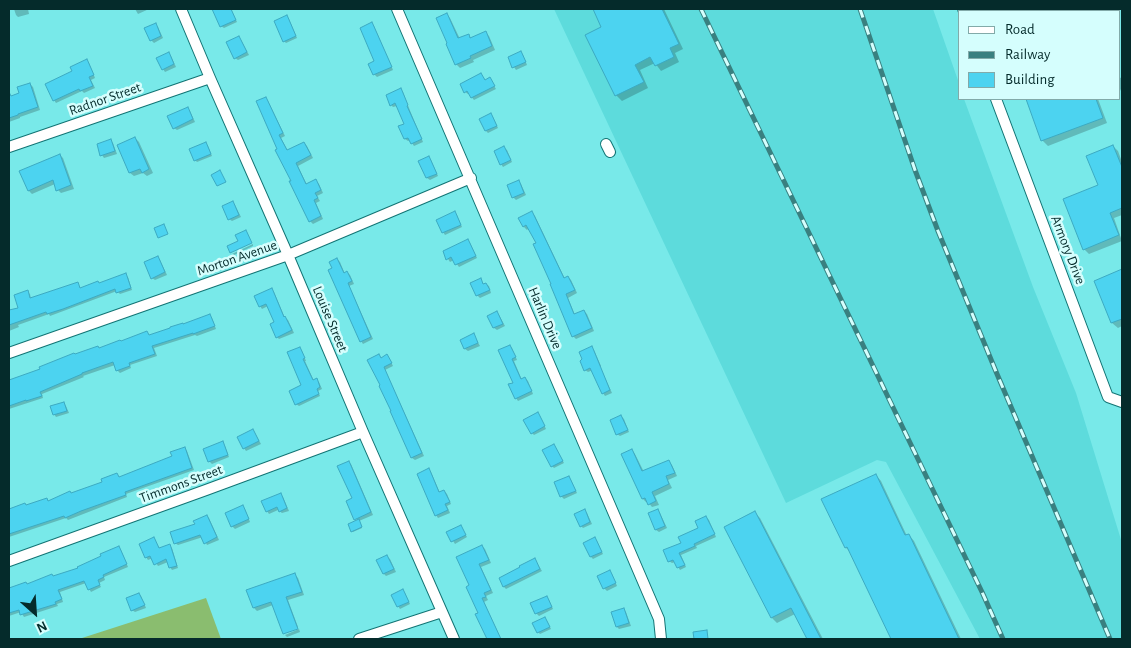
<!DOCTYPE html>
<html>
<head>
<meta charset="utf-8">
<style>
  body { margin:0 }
  #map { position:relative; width:1131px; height:648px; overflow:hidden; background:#78e9e9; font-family:"Alegreya Sans",sans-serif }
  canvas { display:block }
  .frame { position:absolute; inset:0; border:10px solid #052b2b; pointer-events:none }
  .legend { position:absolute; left:958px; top:10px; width:162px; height:90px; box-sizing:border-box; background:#d5fefd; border:1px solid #82aaa9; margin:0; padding:6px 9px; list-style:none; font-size:15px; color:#052b2b }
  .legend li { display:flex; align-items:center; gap:10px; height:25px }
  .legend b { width:25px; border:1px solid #82aaa9 }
  .north { position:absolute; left:10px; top:588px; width:50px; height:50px; -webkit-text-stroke:4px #d5fefd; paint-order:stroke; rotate:154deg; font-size:14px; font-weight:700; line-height:20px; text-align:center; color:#052b2b }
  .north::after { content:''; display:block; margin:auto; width:18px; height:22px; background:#052b2b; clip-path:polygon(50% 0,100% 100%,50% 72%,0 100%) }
</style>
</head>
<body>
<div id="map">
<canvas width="1131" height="648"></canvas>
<div class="frame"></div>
<ul class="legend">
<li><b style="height:6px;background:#fff"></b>Road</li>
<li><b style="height:6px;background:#398080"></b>Railway</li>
<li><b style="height:14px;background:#4cd3f0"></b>Building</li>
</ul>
<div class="north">N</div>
</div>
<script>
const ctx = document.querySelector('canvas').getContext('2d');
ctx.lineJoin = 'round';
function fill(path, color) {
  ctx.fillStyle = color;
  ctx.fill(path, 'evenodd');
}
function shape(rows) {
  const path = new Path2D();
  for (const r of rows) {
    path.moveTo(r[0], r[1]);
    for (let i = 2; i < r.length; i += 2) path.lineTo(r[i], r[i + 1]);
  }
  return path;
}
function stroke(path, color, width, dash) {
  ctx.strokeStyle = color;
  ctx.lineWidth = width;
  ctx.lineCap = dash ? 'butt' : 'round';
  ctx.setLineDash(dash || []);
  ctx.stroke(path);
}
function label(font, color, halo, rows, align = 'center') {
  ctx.font = font + ' "Alegreya Sans",sans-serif';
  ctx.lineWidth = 5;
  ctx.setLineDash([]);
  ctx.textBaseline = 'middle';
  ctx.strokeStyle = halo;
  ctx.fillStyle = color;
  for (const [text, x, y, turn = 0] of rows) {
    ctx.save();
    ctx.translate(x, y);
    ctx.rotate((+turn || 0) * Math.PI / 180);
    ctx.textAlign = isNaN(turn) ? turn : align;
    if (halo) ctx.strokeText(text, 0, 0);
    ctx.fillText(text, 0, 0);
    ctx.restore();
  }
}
fill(shape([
  [554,9,933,9,960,86,960,99,964,99,1033,287,1076,393,1122,543,1122,639,980,639,886,462,877,460,786,503]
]), '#5ddbdc');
fill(shape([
  [206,598,221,639,83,639,82,638]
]), '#8abd6f');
fill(shape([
  [14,9,28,9,29,14,18,17,16,15],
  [135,9,149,9,138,14],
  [214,9,231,9,237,22,224,28,221,26],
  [594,9,664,9,683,49,675,53,679,62,661,71,655,63,640,70,648,88,622,101,616,95,587,35,603,27],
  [994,9,1071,9,1072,11,995,11],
  [446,14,450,18,460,39,468,35,472,39,485,33,489,36,495,50,473,60,474,62,460,68,456,64],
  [289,19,297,38,286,43,284,41],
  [155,24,158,27,163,38,154,43,151,40],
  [372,24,374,26,393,70,377,77,374,74,370,64,376,62],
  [241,40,249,55,238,60,235,58],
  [521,53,523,55,527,65,516,70,514,67,509,58],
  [171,56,176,67,165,72,163,69],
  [87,61,89,63,95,78,91,80,95,88,84,93,82,91,56,103,54,100,74,72],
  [481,74,486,81,490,79,496,89,474,100,469,94,468,94,465,92],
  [1122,77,1122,93,1120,89,1120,78],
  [30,84,33,87,40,110,20,117,20,118,9,122,9,98,21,93],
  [400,90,403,92,409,108,423,142,414,146,410,140,408,141,405,139,400,127,405,125,397,106,393,107,391,105],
  [265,98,268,101,285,136,281,138,288,151,304,143,307,146,313,158,298,166,307,185,316,181,319,184,323,193,317,196,320,201,316,203,323,219,313,224,310,221,278,149],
  [1027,99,1098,99,1107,123,1048,146,1042,140],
  [187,108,190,111,195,122,177,130,174,128],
  [491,115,493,117,498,128,488,133,486,131],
  [135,138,139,142,153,173,147,176,143,173,134,176,130,173,119,145],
  [111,141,113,143,117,154,104,158,102,155],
  [206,143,208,146,212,156,197,162,195,160],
  [1113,146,1118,151,1122,162,1122,215,1114,218,1122,241,1089,254,1084,249,1099,186],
  [504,148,507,150,512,162,503,167,501,164],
  [60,155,63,158,74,189,61,193,58,190,55,184,32,194,29,191,21,171],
  [428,157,431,160,438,176,430,180,427,178,420,161],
  [518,181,521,184,526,195,516,200,513,197],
  [233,203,235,205,241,217,232,221,229,219],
  [455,213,457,215,462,227,445,235,443,232],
  [532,213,535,216,565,279,568,277,571,280,577,293,568,298,575,315,584,311,587,314,594,331,576,339,573,336,537,244,529,228,527,230,524,227,520,219],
  [468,241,470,243,477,258,459,267,454,260,450,262,448,259,444,252],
  [253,244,253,246,234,255,232,254],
  [158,258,160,260,167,275,155,280,152,278],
  [337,259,340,262,345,274,347,272,350,275,354,284,349,286,373,339,363,344,361,341,334,269],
  [1122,270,1122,326,1118,328,1112,323,1095,281],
  [125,275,128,277,132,290,120,294,117,291,50,316,49,314,18,325,19,327,9,331,9,312,19,308,27,292,30,294,31,299,78,284,81,289,100,284],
  [481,280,484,285,486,284,489,286,491,293,480,298,477,295],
  [274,292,285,318,288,320,294,333,279,339,277,337,276,322,268,306,262,309,260,306],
  [497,313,499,315,505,326,497,330,494,328,489,316],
  [210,316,212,318,216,329,197,336,195,335,154,348,157,356,130,365,131,368,120,373,117,370,115,365,83,376,84,377,42,394,43,398,9,409,9,381,121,342,147,332,150,336],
  [474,335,480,346,468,351,465,349,462,340],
  [510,346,512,348,517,360,514,361,522,380,525,378,528,381,533,394,518,401,516,398],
  [300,348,302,351,306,361,305,361,314,381,316,380,319,382,322,389,318,391,320,396,299,406,296,404,303,386],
  [591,348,594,350,601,366,600,367,612,393,605,396,603,393,593,370,588,372,585,370],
  [389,358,393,366,385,370,424,456,415,460,412,458,391,412,381,359],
  [64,403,66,406,69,413,56,417,54,414],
  [540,416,546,429,534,435,532,433],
  [621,416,624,419,629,432,620,436,617,434],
  [253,430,255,433,261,444,246,451,244,448],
  [223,444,225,446,229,457,212,464,209,461],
  [554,445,564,463,554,468,552,466],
  [185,448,187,451,194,470,126,494,127,497,68,520,66,518,9,537,9,513,47,499,49,502,72,494,104,482,117,474,120,478,173,457],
  [632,450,635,454,644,472,669,462,672,465,677,476,668,480,672,488,655,496,659,505,652,507,648,502,646,502,643,499],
  [348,462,351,464,373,515,359,521,362,528,353,532,352,531,358,521,356,519],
  [429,470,431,472,440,493,444,491,447,494,451,504,447,506,450,513,438,518,436,515],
  [876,475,881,481,907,536,909,535,914,541,961,639,893,639,852,553,846,548],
  [569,477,571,480,577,493,564,499,561,496],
  [280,494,283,497,289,511,282,513,278,510,269,514,267,511],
  [242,507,245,509,250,522,235,529,232,526],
  [658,510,660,513,667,528,659,532,656,530,649,514],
  [585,511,587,513,592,524,583,528,581,526],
  [755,513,760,518,823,639,809,639,795,614,777,623,772,618],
  [207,516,209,518,219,540,207,545,203,537,178,545,175,543],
  [706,517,709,520,716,537,696,546,697,548,681,555,686,567,680,570,675,562,672,563,669,561,682,543,700,529],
  [461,527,467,537,455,544,448,533],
  [154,538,160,549,170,546,172,548,178,568,172,570,170,567,168,562,158,566,153,558,148,560,146,557],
  [595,539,597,541,603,554,593,559,591,557],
  [482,546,485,549,491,563,481,567,493,593,486,596,488,600,484,602,501,639,488,639,477,614,479,613,471,586],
  [119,547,121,550,128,567,104,577,105,580,99,583,101,587,91,592,86,583,60,592,63,602,57,604,58,606,24,617,21,612,9,616,9,589,26,584,27,585,80,569],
  [387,557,390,559,396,572,386,576,384,574,378,561],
  [535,560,542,571,506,589,504,587,500,578],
  [612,574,617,586,607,591,604,588],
  [295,575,298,578,304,595,288,600,298,627,283,633,273,605,257,611,254,608,248,591],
  [403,591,405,593,410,604,400,609,398,606],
  [139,594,141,596,146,608,135,612,132,610],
  [546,597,549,600,553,609,539,616,536,613],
  [624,609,626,612,631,626,619,629,617,627,613,613],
  [545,618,547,621,551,629,540,634,538,632],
  [299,629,300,632,287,637,285,635]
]), '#0003');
const building = shape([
  [212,9,231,9,236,20,220,27,212,9],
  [593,9,662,9,679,44,670,48,674,57,655,66,650,57,635,65,644,82,615,96,585,35,601,27,593,9],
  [447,13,458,38,469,34,470,38,486,31,492,46,470,56,471,58,455,65,446,44,447,43,436,18,447,13],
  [287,15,296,36,283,42,274,21,287,15],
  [372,22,392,67,373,75,368,64,374,61,360,28,372,22],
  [156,23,161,36,150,41,144,28,156,23],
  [239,36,247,52,234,59,226,42,239,36],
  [521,51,526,62,512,68,508,57,521,51],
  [169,52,174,64,162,70,156,58,169,52],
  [87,59,94,75,89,77,93,86,80,91,79,89,53,101,45,84,72,71,70,67,87,59],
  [481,73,485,80,490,77,495,86,471,98,467,91,464,93,460,84,481,73],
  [30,83,38,107,18,114,18,115,9,118,9,92,11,96,19,93,17,87,30,83],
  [401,88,408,105,407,106,422,139,411,144,408,138,404,139,398,126,404,124,395,103,390,106,386,95,401,88],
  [266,97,283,133,279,135,287,150,304,142,311,155,296,163,306,184,316,179,321,190,315,193,318,198,314,200,321,216,309,222,289,181,291,181,275,150,277,149,256,101,266,97],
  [1026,99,1096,99,1103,118,1041,141,1026,99],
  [188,107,193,119,173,129,167,116,188,107],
  [491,113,497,126,485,131,479,119,491,113],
  [135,137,149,169,142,173,140,169,129,173,117,145,135,137],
  [111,139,115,151,100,156,97,144,111,139],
  [206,142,211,154,194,161,189,149,206,142],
  [1113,145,1122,167,1122,208,1110,213,1119,235,1083,250,1063,199,1098,185,1086,156,1113,145],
  [504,146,511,160,500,165,494,151,504,146],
  [60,154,71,185,56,191,53,180,28,191,19,171,60,154],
  [429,156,437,174,426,178,418,161,429,156],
  [220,170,226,182,217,186,211,175,220,170],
  [519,180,524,193,512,198,507,185,519,180],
  [233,201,239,215,228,220,222,206,233,201],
  [455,211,461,225,442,233,436,220,455,211],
  [532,211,564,278,568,276,575,290,566,294,574,314,584,310,592,328,572,337,550,284,551,284,533,244,536,243,526,225,523,227,518,218,532,211],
  [164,224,168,234,158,238,154,228,164,224],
  [246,230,252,243,230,253,227,246,238,241,235,235,246,230],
  [468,239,476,256,455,265,451,257,446,260,443,251,468,239],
  [158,256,165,272,151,279,144,262,158,256],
  [337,258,344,273,347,271,352,281,348,283,371,337,360,342,328,270,332,268,329,262,337,258],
  [1122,269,1122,319,1111,323,1094,281,1122,269],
  [126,273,131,288,116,293,115,289,63,309,47,314,46,312,9,325,9,310,18,308,14,295,28,290,30,298,78,282,80,288,98,281,99,283,126,273],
  [481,278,483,284,486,283,490,290,476,296,470,283,481,278],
  [272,288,284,317,285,316,292,330,276,338,270,324,274,322,266,304,259,307,254,296,272,288],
  [497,311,503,324,493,328,487,316,497,311],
  [210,314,215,326,193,334,193,333,152,346,155,354,129,363,130,366,116,371,113,362,82,373,82,374,40,392,42,396,26,401,26,400,9,406,9,380,40,369,39,367,74,353,75,354,98,346,99,348,120,340,121,341,147,331,149,335,170,328,170,327,183,323,183,324,210,314],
  [474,333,478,343,464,349,460,340,474,333],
  [510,345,516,357,512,359,521,379,525,377,532,391,515,399,508,384,513,383,498,350,510,345],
  [592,346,610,390,602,394,590,368,584,371,580,361,582,359,579,352,592,346],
  [300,347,305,358,303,359,313,380,317,378,320,387,317,389,319,394,295,405,289,391,301,385,287,352,300,347],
  [379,354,381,358,387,354,392,363,384,367,422,453,411,458,390,411,391,411,379,386,380,385,367,360,379,354],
  [64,402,67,411,53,415,50,406,64,402],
  [538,412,545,426,531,434,523,420,538,412],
  [621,415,628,430,616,435,610,420,621,415],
  [253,429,259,441,243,449,237,437,253,429],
  [223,441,228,455,208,462,203,449,223,441],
  [554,444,563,461,551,467,542,450,554,444],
  [185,447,192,468,125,492,126,495,81,511,65,518,64,516,9,534,9,509,25,503,26,505,47,498,48,501,70,491,71,493,102,482,101,479,117,473,119,477,172,456,170,452,185,447],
  [632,449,642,471,669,460,675,473,666,476,669,484,652,492,656,501,648,505,645,498,642,499,621,454,632,449],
  [349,461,371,512,354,520,346,501,352,498,337,466,349,461],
  [429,468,439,492,444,490,450,502,445,504,448,510,435,516,417,474,429,468],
  [876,474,905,535,909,534,959,639,891,639,847,547,845,548,821,499,876,474],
  [569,476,576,491,560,497,554,482,569,476],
  [281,493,287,508,279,512,277,507,266,512,261,501,281,493],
  [243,505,249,519,231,527,225,513,243,505],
  [585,509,590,522,580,527,574,514,585,509],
  [658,509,665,526,655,530,648,513,658,509],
  [755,511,821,639,807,639,791,608,771,618,724,527,755,511],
  [207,515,217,537,204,544,200,535,174,544,170,532,195,524,193,521,207,515],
  [706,516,715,534,694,544,695,546,679,553,685,565,677,568,673,560,668,562,663,550,681,543,678,537,698,528,695,521,706,516],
  [359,519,362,527,351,532,348,524,359,519],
  [461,525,466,535,451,542,446,532,461,525],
  [154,537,159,548,170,544,177,566,169,568,166,559,154,565,150,556,145,558,139,544,154,537],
  [595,537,602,552,590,557,583,543,595,537],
  [482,545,489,560,479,564,491,590,484,593,486,597,482,598,501,639,487,639,475,614,478,613,466,587,469,585,456,557,482,545],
  [119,546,127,564,103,575,104,577,98,580,100,585,88,590,84,581,58,590,62,599,55,602,56,604,20,615,19,610,9,613,9,588,26,582,27,584,52,574,53,576,78,568,77,567,101,556,100,554,119,546],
  [387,555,394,569,383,574,376,560,387,555],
  [535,558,540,569,503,587,499,578,520,567,519,566,535,558],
  [610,570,616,583,603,589,597,576,610,570],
  [295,573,302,592,286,597,298,629,283,634,271,602,253,608,246,590,295,573],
  [403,589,409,602,397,607,391,595,403,589],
  [139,593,145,605,131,611,126,598,139,593],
  [547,596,552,607,535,614,530,603,547,596],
  [624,608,629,623,616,627,611,612,624,608],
  [545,617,550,627,537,633,532,623,545,617],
  [707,630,708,639,694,639,693,632,707,630]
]);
fill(building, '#4cd3f0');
stroke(building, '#3caac2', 1);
const minor = shape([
  [181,9,210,78,288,255,363,432,454,639],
  [397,9,659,619,661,639],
  [963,9,964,11],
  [996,99,1108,397,1122,402],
  [606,144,610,152],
  [9,147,210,78],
  [9,353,288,255,471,178],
  [9,561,206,490,363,432],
  [359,639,442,612]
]);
stroke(minor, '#127474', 12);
stroke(minor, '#fff', 10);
const rail = shape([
  [701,9,982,592,1003,639],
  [860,9,915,170,938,231,997,374,1110,639]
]);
stroke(rail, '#398080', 5);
stroke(rail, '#d5fefd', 3, [9]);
label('14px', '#052b2b', '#d5fefd', [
  ["Radnor Street",105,99,-19],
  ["Armory Drive",1068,250,69],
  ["Morton Avenue",237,258,-19],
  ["Harlin Drive",545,318,67],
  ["Louise Street",330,319,67],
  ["Timmons Street",181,484,-20]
]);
</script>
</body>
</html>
